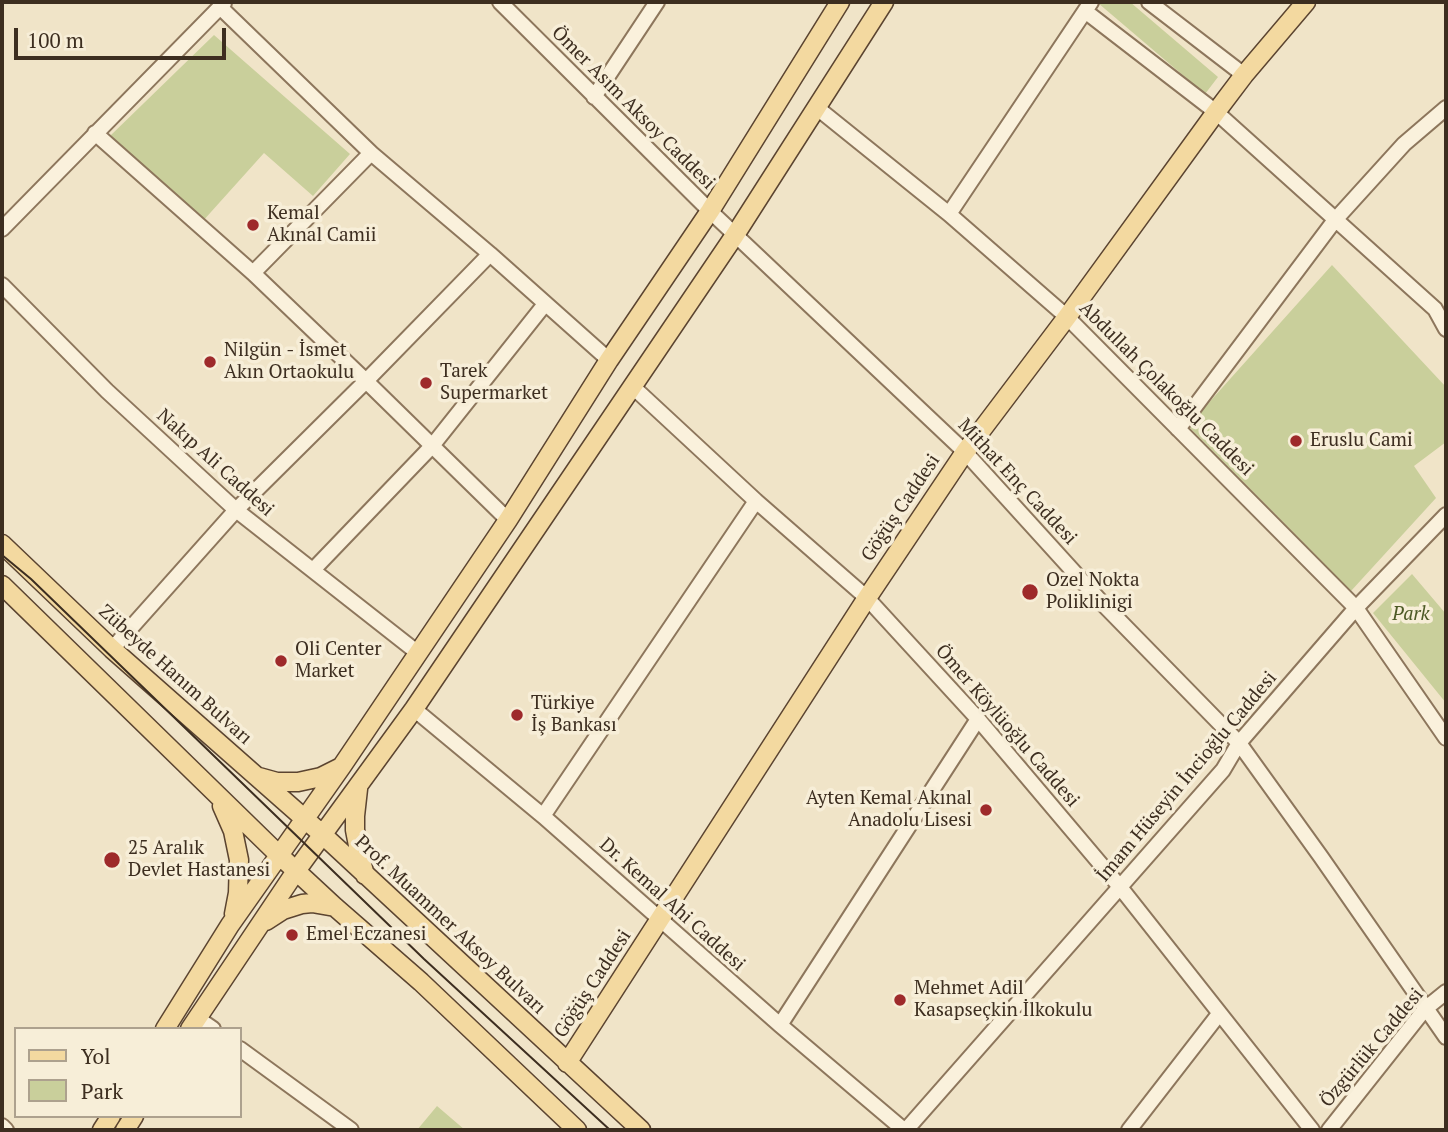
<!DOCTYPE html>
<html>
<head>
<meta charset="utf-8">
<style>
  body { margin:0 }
  #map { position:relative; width:1448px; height:1132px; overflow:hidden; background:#f0e4c8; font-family:"PT Serif",serif }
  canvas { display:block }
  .frame { position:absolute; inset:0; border:4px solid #3d2e20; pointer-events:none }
  .legend { position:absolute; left:14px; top:1027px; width:228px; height:91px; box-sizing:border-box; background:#f7eed8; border:2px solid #ada18e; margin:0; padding:9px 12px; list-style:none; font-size:21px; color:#3d2e20 }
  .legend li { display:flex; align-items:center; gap:14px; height:35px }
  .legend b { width:35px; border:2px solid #ada18e }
  .scale { position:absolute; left:14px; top:28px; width:212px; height:32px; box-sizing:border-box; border:4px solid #3d2e20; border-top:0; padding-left:9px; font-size:21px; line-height:24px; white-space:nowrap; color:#3d2e20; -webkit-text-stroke:5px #f7eed8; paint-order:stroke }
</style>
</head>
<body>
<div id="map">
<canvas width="1448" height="1132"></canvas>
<div class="frame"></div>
<ul class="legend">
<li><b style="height:9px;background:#f3d9a0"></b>Yol</li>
<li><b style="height:19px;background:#c9cf9b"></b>Park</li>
</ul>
<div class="scale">100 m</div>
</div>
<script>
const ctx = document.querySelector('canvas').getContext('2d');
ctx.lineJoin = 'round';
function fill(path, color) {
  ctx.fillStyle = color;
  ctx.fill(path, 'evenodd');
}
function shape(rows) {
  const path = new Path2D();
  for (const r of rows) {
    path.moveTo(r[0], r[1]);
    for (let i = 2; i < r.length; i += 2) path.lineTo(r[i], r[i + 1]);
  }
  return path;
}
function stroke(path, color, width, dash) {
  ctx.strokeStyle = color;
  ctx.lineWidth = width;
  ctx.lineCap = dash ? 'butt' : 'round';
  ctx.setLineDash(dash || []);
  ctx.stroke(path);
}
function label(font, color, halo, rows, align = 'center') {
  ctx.font = font + ' "PT Serif",serif';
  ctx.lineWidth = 7;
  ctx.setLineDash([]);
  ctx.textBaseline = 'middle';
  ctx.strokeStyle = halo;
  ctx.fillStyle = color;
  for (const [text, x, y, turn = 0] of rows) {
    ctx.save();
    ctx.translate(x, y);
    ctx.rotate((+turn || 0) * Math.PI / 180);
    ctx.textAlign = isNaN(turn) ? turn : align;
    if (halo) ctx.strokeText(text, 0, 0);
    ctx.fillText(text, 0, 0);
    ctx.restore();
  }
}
fill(shape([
  [1099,2,1130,2,1218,77,1205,94,1098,3],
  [214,35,350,154,313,196,264,153,202,222,110,136],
  [1332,265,1446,387,1446,442,1414,466,1436,498,1351,591,1188,426],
  [1412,574,1446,614,1446,703,1373,613],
  [437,1106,465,1130,417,1130]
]), '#c9cf9b');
const minor = shape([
  [500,2,710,211,965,452,1103,604,1239,743,1321,857,1446,1037],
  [1149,2,1244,75],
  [220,7,371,153,490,254,609,360],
  [1085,11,1216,112,1435,309,1446,329],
  [594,97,657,2],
  [816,107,949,214,1067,317,1356,608,1446,738],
  [95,133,253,273,366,381,508,520],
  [949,214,1091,2],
  [2,229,224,3],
  [253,273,371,153],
  [2,285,107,391,236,510,418,653],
  [632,386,756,501,867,598,978,719,1120,887,1312,1130],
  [1178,429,1335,220,1404,144,1446,108],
  [313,570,432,446,545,304],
  [112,649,236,510,366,381,490,254],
  [414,709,543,816,780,1025,904,1130],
  [543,816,756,501],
  [197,1018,213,1029],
  [780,1025,978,719],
  [240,1049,351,1130],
  [2,1126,6,1130],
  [906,1130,1223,770,1239,743,1356,608,1446,515],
  [1129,1130,1219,1014],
  [1329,1130,1425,1009,1446,992]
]);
const major = shape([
  [2,544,112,649,323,835,641,1130],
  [2,585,280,856,335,907,421,982,577,1130],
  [259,777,277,782,298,782,321,777,339,768],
  [358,789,355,816,355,830,361,861,365,875],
  [222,806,233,831,239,860,238,893,234,914],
  [266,921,283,910,302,904,312,903,335,907],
  [165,1029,230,925,342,766,508,520,609,360,710,211,840,2],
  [190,1029,296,871,414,709,735,235,884,2],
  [567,1063,867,598,965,452,1067,317,1216,112,1244,75,1306,2],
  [102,1130,111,1116],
  [125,1130,134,1116]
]);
stroke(minor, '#8d765c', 18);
stroke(major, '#5b4430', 21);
stroke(minor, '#faf1dc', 14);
stroke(major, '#f3d9a0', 18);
stroke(shape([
  [2,555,31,579,424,959,610,1130]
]), '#3d2e20', 2);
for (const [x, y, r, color] of [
  [253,225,7,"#9e2a2b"],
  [210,362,7,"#9e2a2b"],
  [426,383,7,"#9e2a2b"],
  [1296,441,7,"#9e2a2b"],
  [1030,592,9,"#9e2a2b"],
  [281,661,7,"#9e2a2b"],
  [517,715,7,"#9e2a2b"],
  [986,810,7,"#9e2a2b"],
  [112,860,9,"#9e2a2b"],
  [292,935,7,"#9e2a2b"],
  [900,1000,7,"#9e2a2b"]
]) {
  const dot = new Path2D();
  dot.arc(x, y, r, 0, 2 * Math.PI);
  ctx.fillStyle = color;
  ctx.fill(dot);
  stroke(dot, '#f7eed8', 2.5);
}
label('19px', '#3d2e20', '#f7eed8', [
  ["Ömer Asım Aksoy Caddesi",633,108,45],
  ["Abdullah Çolakoğlu Caddesi",1166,389,45],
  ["Nakıp Ali Caddesi",215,463,42],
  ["Mithat Enç Caddesi",1017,482,47],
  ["Göğüş Caddesi",901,508,-56],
  ["Zübeyde Hanım Bulvarı",175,675,42],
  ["Ömer Köylüoğlu Caddesi",1007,726,49],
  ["İmam Hüseyin İncioğlu Caddesi",1187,777,-50],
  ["Dr. Kemal Ahi Caddesi",672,905,42],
  ["Prof. Muammer Aksoy Bulvarı",450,925,43],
  ["Göğüş Caddesi",593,984,-57],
  ["Özgürlük Caddesi",1372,1048,-50]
]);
label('19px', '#3d2e20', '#f7eed8', [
  ["Kemal",267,214],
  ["Akınal Camii",267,236],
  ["Nilgün - İsmet",224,351],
  ["Akın Ortaokulu",224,373],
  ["Tarek",440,372],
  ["Supermarket",440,394],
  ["Eruslu Cami",1310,441],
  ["Ozel Nokta",1046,581],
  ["Poliklinigi",1046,603],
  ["Oli Center",295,650],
  ["Market",295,672],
  ["Türkiye",531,704],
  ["İş Bankası",531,726],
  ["Ayten Kemal Akınal",972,799,"right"],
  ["Anadolu Lisesi",972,821,"right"],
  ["25 Aralık",128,849],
  ["Devlet Hastanesi",128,871],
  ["Emel Eczanesi",306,935],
  ["Mehmet Adil",914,989],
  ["Kasapseçkin İlkokulu",914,1011]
], 'left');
label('italic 19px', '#4d5a26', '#f7eed8', [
  ["Park",1411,615]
]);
</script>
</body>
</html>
